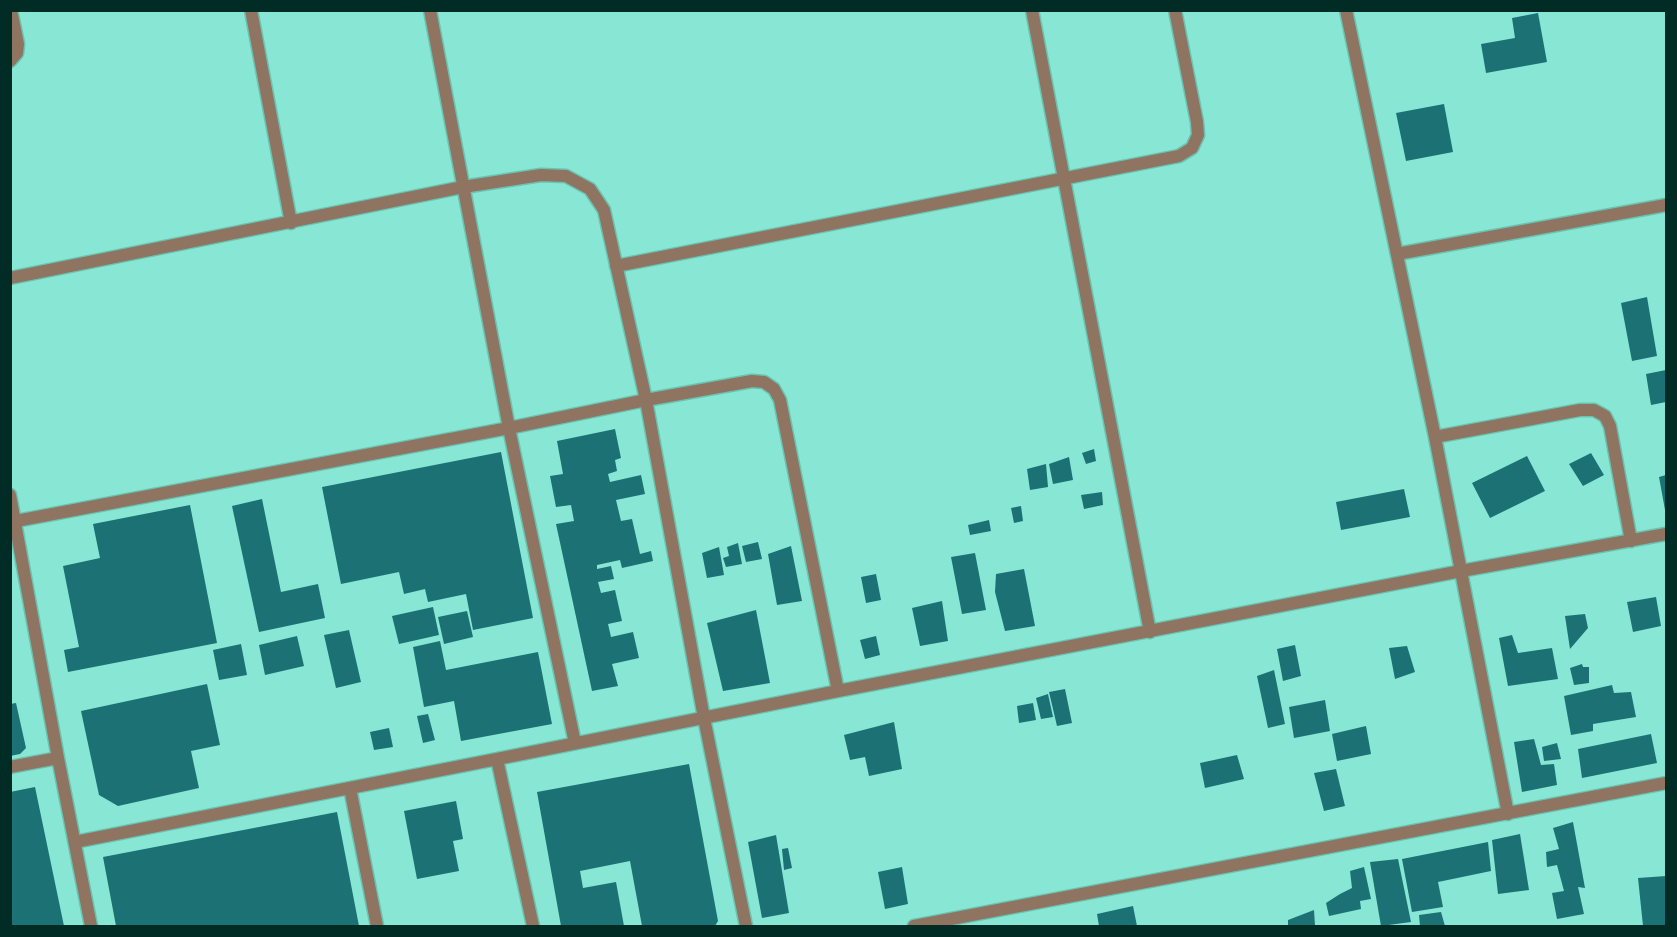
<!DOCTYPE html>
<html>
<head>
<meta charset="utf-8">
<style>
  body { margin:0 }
  #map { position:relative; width:1677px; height:937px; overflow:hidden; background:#87e7d4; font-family:"Nunito Sans",sans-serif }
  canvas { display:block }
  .frame { position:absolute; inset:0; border:12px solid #002c25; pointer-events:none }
</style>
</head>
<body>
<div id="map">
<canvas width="1677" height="937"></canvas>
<div class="frame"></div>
</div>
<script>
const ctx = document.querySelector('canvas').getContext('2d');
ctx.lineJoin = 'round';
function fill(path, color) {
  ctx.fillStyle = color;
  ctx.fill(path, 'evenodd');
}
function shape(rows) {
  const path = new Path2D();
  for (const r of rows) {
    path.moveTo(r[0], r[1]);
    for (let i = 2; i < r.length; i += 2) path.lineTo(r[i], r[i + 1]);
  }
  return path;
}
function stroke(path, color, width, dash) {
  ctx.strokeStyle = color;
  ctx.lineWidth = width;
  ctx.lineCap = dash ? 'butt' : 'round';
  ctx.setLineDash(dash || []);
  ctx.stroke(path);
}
fill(shape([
  [1538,13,1547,62,1486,73,1481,44,1515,38,1512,18],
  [1444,104,1453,152,1406,161,1396,113],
  [1647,297,1657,356,1632,361,1621,303],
  [1666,370,1666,402,1651,405,1646,374],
  [615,429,621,458,615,460,617,471,608,474,610,482,641,475,645,494,616,500,621,521,632,519,640,554,651,551,653,561,622,568,620,560,597,565,597,569,611,566,614,579,598,582,601,593,615,590,622,621,608,624,611,637,633,632,639,658,612,664,618,686,592,691,556,524,574,521,571,505,556,507,550,476,563,474,557,441],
  [1094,449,1096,461,1086,464,1082,453],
  [501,452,533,618,473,630,466,594,428,602,425,589,404,594,399,572,341,584,322,487],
  [1591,453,1604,475,1583,486,1569,464],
  [1527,456,1545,491,1490,518,1472,483],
  [1069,457,1073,480,1053,484,1049,464],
  [1046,464,1048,487,1030,490,1027,469],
  [1666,475,1666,509,1665,510,1659,477],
  [1404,489,1410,517,1341,530,1336,502],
  [1102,492,1103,505,1084,509,1081,495],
  [262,499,281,592,318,584,325,618,259,632,232,506],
  [190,505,217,643,68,672,64,650,79,647,63,566,100,558,93,524],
  [1021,506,1023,521,1014,523,1011,508],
  [989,520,991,531,970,535,968,525],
  [758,542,762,559,746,562,742,546],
  [738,543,742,564,726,567,723,558,729,556,727,547],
  [791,546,802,601,777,605,768,554],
  [719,547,724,575,707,578,702,553],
  [975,553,986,610,962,614,951,557],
  [1024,569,1035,626,1005,631,995,592,996,574],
  [876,574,881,600,866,603,861,577],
  [1656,597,1661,626,1633,632,1627,602],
  [942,601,948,641,920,646,912,608],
  [433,607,439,635,399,644,392,616],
  [756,610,770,683,723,691,707,623],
  [467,611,473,637,444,644,438,617],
  [1585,614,1588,628,1570,649,1565,616],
  [349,630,361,682,336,688,324,635],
  [1512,635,1518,653,1552,648,1558,679,1508,686,1499,638],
  [297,636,304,666,265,675,259,645],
  [876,636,880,655,865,659,860,640],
  [440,641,446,670,538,652,552,724,461,741,454,701,424,707,413,647],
  [241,644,247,675,219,680,213,650],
  [1295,645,1301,676,1283,681,1277,649],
  [1407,646,1415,672,1395,679,1389,648],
  [1582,664,1583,667,1589,667,1589,683,1574,685,1570,668],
  [1274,670,1285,724,1268,728,1257,676],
  [207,684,220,745,191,751,199,788,118,806,99,795,81,711],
  [1612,685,1614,693,1631,692,1636,717,1593,724,1593,731,1571,735,1564,696],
  [1065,689,1072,723,1057,726,1049,692],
  [1048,694,1053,717,1041,719,1036,698],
  [1325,700,1330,731,1294,738,1289,707],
  [16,703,26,748,20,754,10,756,10,704],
  [1033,703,1036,720,1019,723,1017,706],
  [428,714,435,740,423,743,417,716],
  [894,722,902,769,869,776,865,757,850,760,844,735],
  [1366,726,1371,754,1337,761,1332,734],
  [389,728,393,747,374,750,370,732],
  [1651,734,1657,763,1582,778,1578,749],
  [1534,739,1541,765,1554,764,1557,785,1522,792,1514,742],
  [1557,743,1561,759,1544,761,1542,747],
  [1237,755,1244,779,1205,788,1200,763],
  [689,764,718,921,715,926,642,926,630,861,580,871,583,888,616,882,624,926,561,926,537,792],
  [1336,769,1345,806,1324,811,1314,773],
  [35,787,64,926,10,926,10,792],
  [456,801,463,839,453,841,459,871,417,879,404,811],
  [337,812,359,926,116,926,103,857],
  [1573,822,1585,888,1578,887,1584,914,1557,919,1552,893,1564,891,1557,865,1547,867,1546,852,1559,849,1553,828],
  [1520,834,1529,890,1498,894,1492,840],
  [776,835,789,913,762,918,748,842],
  [1488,842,1491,871,1438,882,1443,907,1412,912,1402,859],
  [788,848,792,868,784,870,782,849],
  [1398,859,1411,922,1381,926,1370,862],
  [902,867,908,904,885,909,878,872],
  [1364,867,1371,899,1360,901,1361,909,1329,916,1326,903,1340,894,1352,888,1350,871],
  [1666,876,1666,926,1643,926,1638,878],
  [1133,906,1137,926,1099,926,1097,914],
  [1314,910,1315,926,1288,926,1288,920],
  [1441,912,1445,926,1420,926,1419,915]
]), '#1c7175');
const minor = shape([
  [251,10,291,223],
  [430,10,509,428,575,743],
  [1032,10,1150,632],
  [1346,10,1435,437,1508,814],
  [10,61,17,53,18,44,11,10],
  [1397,254,1666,205],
  [616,266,1179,156,1192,148,1198,135,1197,122,1175,10],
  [10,278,463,187,541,175,566,176,590,189,604,210,646,400,704,718,746,926],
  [1435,437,1580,410,1594,410,1605,416,1610,426,1631,541],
  [10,495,58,758,91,926],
  [16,521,509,428,646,400,752,381,764,382,774,389,780,400,838,691],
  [497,759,533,926],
  [10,767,58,758],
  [350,788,377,926],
  [75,842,497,759,838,691,1461,571,1666,534],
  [914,926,1666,783]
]);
stroke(minor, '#6cc2b1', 15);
stroke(minor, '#8e7461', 12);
</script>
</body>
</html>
